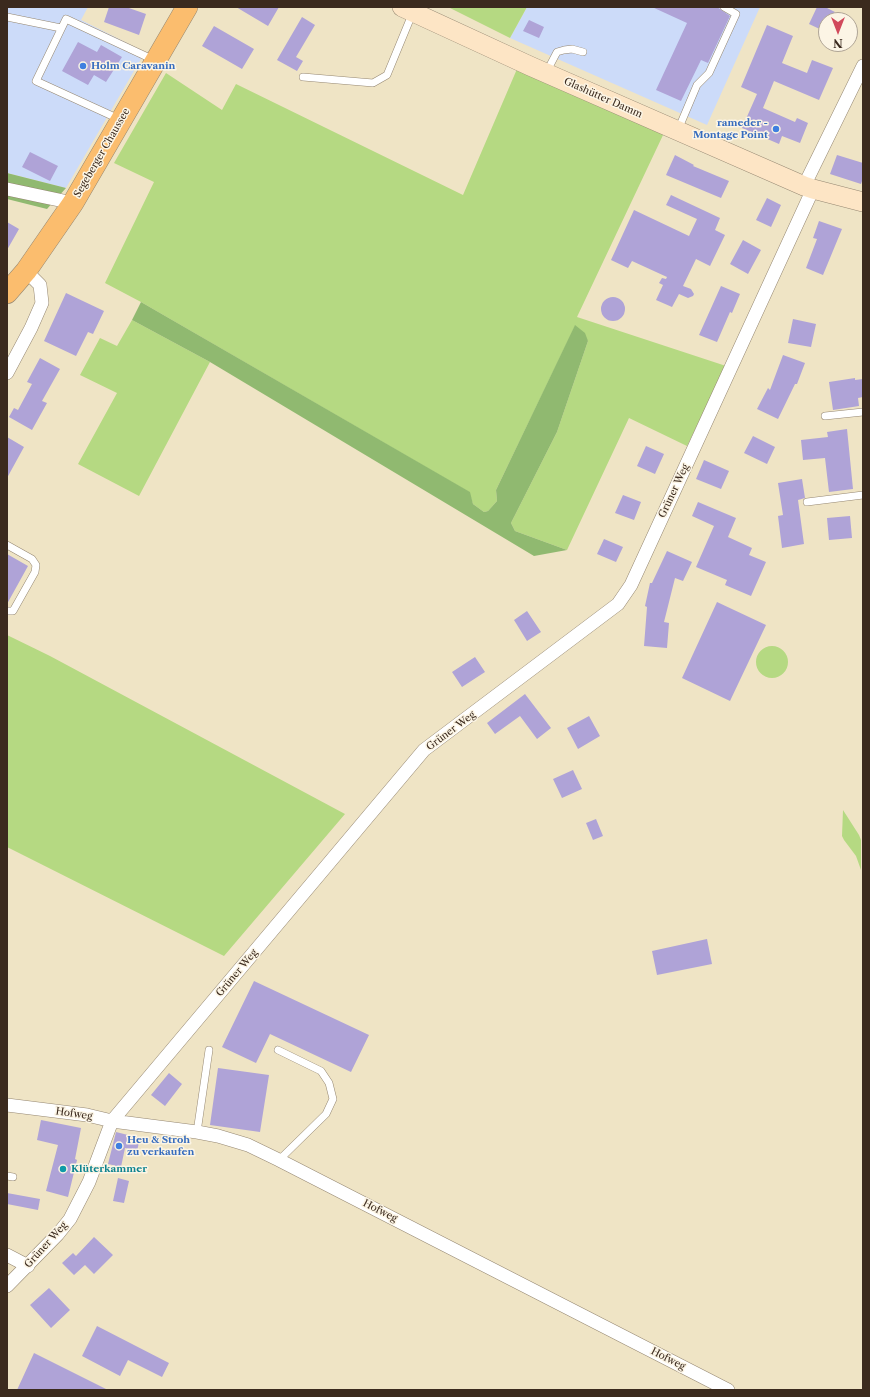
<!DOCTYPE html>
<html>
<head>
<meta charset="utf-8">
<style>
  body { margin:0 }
  #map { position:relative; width:870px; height:1397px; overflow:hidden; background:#efe4c5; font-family:"Libre Caslon Text",serif }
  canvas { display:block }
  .frame { position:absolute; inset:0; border:8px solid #3b2a1e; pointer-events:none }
  .north { position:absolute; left:818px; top:12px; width:40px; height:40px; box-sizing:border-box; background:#fcf5e5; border:1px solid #afa495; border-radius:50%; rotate:180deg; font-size:11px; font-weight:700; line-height:16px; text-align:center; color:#3b2a1e }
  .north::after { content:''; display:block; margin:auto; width:14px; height:18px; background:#d1495b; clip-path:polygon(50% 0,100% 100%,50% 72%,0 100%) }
</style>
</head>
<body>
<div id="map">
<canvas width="870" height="1397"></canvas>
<div class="frame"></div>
<div class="north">N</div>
</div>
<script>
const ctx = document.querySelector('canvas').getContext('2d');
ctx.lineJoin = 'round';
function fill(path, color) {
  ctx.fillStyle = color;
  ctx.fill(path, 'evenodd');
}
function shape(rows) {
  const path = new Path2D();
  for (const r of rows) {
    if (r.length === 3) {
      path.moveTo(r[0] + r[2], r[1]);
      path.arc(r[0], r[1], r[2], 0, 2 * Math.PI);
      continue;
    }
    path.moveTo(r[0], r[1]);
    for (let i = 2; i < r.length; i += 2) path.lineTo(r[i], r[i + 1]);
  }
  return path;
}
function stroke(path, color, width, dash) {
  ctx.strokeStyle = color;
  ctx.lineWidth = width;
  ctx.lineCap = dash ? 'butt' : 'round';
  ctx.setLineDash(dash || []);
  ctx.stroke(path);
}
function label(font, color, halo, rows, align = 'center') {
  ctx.font = font + ' "Libre Caslon Text",serif';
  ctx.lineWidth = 3;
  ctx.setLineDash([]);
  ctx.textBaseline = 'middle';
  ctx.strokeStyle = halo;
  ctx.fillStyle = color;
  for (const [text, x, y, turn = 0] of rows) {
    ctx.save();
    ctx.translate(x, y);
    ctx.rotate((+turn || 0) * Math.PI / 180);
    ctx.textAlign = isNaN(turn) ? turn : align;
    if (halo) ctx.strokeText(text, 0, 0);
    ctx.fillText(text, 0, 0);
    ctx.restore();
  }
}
fill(shape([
  [7,7,88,7,81,20,145,52,66,188,7,173],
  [527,7,760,7,707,125,510,38]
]), '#ccdbf9');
fill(shape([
  [448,7,527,7,510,38],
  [517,69,664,133,577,317,726,366,687,446,629,418,567,550,515,531,511,523,557,432,588,341,575,326,496,490,497,501,488,511,484,512,473,504,469,492,141,302,105,283,154,182,114,163,166,73,222,110,236,84,463,195],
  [132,320,210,362,139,496,78,464,117,393,80,375,100,338,117,346],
  [7,635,50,656,345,814,224,956,7,847],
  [772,662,16],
  [843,810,859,835,861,840,861,870,856,856,844,840,842,836]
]), '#b5d982');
fill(shape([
  [7,173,66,188,47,209,7,199],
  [141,302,470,492,473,504,484,512,488,511,497,501,496,490,575,325,585,333,588,341,557,432,511,523,515,531,567,550,534,556,210,362,132,320]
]), '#90b970');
fill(shape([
  [109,7,126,7,146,14,139,35,104,22],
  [236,7,279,7,268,26],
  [652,7,717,7,730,16,708,63,701,60,681,101,656,90,687,23],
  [817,7,825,7,835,12,831,20,826,20,826,32,809,24],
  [302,17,315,25,296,57,303,61,297,71,277,60],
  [529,20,544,27,539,38,523,31],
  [767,25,793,36,782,63,807,73,812,60,833,68,819,100,774,81,763,108,795,122,797,118,808,123,800,143,782,136,779,144,742,128,757,94,741,87],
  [214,26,254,49,242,69,202,46],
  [78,42,97,52,101,45,122,57,106,82,94,75,88,85,62,71],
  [30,152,58,166,50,181,22,167],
  [675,155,694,165,693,166,729,181,721,198,666,175],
  [837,155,863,163,863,178,861,184,830,174],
  [671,195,720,218,715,230,725,235,710,266,696,259,683,286,691,289,694,294,693,296,688,298,679,294,672,307,656,300,663,285,659,283,662,278,666,279,667,277,632,261,628,268,611,260,634,210,689,236,697,219,666,205],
  [767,198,781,205,771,227,756,220],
  [819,221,842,229,823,275,806,268,817,239,813,238],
  [7,222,19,229,7,250],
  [743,240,761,250,748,274,730,264],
  [721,286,740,294,732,313,730,312,717,342,699,335],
  [66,293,104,311,93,334,88,332,76,356,44,341],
  [613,309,12],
  [793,319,816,324,811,347,788,343],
  [783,355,805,363,797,384,795,384,778,419,757,409,768,388,770,390],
  [40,358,60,369,42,401,47,403,32,430,9,417,14,408,18,410,32,384,27,382],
  [855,378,855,380,863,379,863,397,858,398,859,406,833,410,829,382],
  [847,429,853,489,829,492,825,458,803,460,801,440,828,437,827,432],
  [753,436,775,447,767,464,744,453],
  [7,437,24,447,7,478],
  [646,446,664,454,655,474,637,466],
  [704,460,729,471,721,489,696,479],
  [802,479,805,498,798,500,804,544,782,548,778,516,783,515,778,483],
  [623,495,641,502,634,520,615,513],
  [698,502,736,518,728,537,752,548,749,555,766,562,751,596,725,585,727,580,696,567,714,526,692,516],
  [850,516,852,538,829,540,827,518],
  [604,539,623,547,616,562,597,554],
  [667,551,692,562,683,581,675,578,664,622,669,623,667,648,644,646,647,607,645,606,650,583,652,583],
  [7,554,28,566,7,604],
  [717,602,766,625,730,701,682,678],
  [527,611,541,632,527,641,514,620],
  [475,657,485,672,462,687,452,672],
  [525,694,551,728,537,739,520,716,495,734,487,723],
  [589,716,600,736,578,749,567,728],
  [573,770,582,789,562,798,553,779],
  [596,819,603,836,593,840,586,823],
  [707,939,712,964,657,975,652,951],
  [254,981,369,1035,351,1072,270,1034,256,1063,222,1047],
  [218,1068,269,1075,260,1132,210,1125],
  [169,1073,182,1084,165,1106,151,1095],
  [41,1120,81,1128,75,1159,77,1160,68,1197,46,1191,58,1145,37,1140],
  [116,1132,140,1138,137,1151,125,1148,121,1167,108,1164],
  [118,1178,129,1181,124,1203,113,1201],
  [7,1193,40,1199,38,1210,7,1204],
  [94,1237,113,1255,94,1274,85,1265,74,1275,62,1263,73,1253,76,1256],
  [49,1288,70,1310,51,1328,30,1305],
  [97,1326,169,1363,162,1377,128,1360,120,1376,82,1356],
  [34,1353,108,1390,17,1390]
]), '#afa3d7');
const lane = shape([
  [7,17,61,28],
  [546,73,557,52,564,50,572,49,583,52],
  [303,77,373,83,387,75,413,12],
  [119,119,36,81,66,19,154,60],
  [678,130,697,85,709,73,736,14,724,7],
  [825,416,863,412],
  [807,502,863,495],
  [7,545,32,559,36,565,35,572,13,611,7,611],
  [278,1050,321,1071,329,1083,333,1099,326,1114,279,1160],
  [197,1132,209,1050],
  [7,1176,13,1177]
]);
const street = shape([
  [804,186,863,66],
  [7,189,73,203],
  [7,373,31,328,42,303,40,285,26,271],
  [7,1105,87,1115,112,1121,197,1132,218,1136,248,1145,279,1160,728,1390],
  [7,1255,28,1266],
  [7,1286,58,1234,70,1219,89,1182,112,1121,424,750,618,604,631,585,813,189]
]);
const secondary = shape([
  [402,7,530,66,804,186,813,189,863,202]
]);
const primary = shape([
  [7,293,26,271,73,203,187,7]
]);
stroke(lane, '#958772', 8);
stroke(street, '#958772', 14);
stroke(secondary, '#958772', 20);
stroke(primary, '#958772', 22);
stroke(lane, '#fff', 7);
stroke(street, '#fff', 13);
stroke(secondary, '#fde5c5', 19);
stroke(primary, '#fbbd6e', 21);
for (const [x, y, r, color] of [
  [83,66,4,"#3f7fe0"],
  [776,129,4,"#3f7fe0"],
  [119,1146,4,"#3f7fe0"],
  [63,1169,4,"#0f9aa8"]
]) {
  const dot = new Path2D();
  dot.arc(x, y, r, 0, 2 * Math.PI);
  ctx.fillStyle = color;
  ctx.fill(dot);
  stroke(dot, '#fcf5e5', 1.5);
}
label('bold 10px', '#366cbe', '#fcf5e5', [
  ["Holm Caravanin",91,66],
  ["rameder -",768,123,"right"],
  ["Montage Point",768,135,"right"],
  ["Heu & Stroh",127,1140],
  ["zu verkaufen",127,1152]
], 'left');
label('10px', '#3b2a1e', '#fcf5e5', [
  ["Glashütter Damm",603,98,24],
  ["Segeberger Chaussee",102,153,-60],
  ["Grüner Weg",674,491,-65],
  ["Grüner Weg",451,731,-37],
  ["Grüner Weg",237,973,-50],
  ["Hofweg",74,1114,8],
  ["Hofweg",380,1211,27],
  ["Grüner Weg",46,1245,-48],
  ["Hofweg",668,1359,27]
]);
label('bold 10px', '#0d838f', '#fcf5e5', [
  ["Klüterkammer",71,1169]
], 'left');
</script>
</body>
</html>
